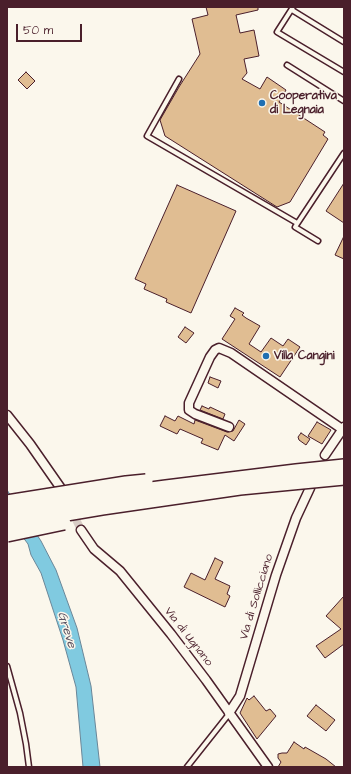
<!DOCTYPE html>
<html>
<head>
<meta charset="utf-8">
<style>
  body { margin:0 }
  #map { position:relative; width:351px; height:774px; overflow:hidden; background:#fbf7ec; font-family:"Architects Daughter",sans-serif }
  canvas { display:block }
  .frame { position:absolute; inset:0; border:8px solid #4a1f2b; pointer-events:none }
  .scale { position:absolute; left:16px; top:24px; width:66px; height:18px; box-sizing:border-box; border:2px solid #4a1f2b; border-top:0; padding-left:5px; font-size:12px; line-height:14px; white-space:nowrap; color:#4a1f2b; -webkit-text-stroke:3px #fbf7ec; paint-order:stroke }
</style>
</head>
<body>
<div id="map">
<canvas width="351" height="774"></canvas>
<div class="frame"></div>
<div class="scale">50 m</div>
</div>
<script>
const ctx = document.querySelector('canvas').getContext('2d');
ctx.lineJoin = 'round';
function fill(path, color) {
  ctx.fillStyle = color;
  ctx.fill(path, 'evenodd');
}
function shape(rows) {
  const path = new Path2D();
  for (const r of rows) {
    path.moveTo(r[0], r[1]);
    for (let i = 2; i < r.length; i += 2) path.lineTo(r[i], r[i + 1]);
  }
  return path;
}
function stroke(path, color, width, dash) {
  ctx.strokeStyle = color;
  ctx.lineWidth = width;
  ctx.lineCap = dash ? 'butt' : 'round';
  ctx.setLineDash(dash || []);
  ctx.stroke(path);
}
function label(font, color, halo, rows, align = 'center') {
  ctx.font = font + ' "Architects Daughter",sans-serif';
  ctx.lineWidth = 3;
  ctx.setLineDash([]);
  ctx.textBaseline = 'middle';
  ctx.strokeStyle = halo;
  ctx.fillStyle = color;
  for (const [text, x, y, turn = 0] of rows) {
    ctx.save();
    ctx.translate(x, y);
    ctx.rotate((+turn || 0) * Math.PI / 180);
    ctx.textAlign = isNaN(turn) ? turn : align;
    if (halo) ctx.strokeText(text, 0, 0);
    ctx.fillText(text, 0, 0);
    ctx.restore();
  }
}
const water = shape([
  [7,490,41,541,56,570,77,628,91,686,100,767,83,767,76,687,63,640,41,573,31,555,28,544,7,516,7,490]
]);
fill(water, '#80cae0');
stroke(water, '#6a8698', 1);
const building = shape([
  [206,7,258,7,258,10,236,15,240,33,254,30,259,56,244,59,247,73,242,79,260,89,267,77,286,90,279,102,325,132,323,135,328,139,290,202,277,207,165,136,160,120,179,87,200,54,192,19,208,15,206,7],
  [26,72,35,81,27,89,18,80,26,72],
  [344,183,344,223,326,211,344,183],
  [177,185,236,211,191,313,166,302,167,299,144,289,146,284,135,279,177,185],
  [344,236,344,259,335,255,344,236],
  [235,308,244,313,242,315,246,318,260,326,249,344,261,352,271,338,283,346,288,339,300,347,280,377,222,339,235,319,230,316,235,308],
  [185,327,194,333,186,343,178,337,185,327],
  [210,377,221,381,218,388,208,383,210,377],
  [202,406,209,409,210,407,225,414,223,419,200,410,202,406],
  [165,416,175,421,178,416,194,424,195,420,227,432,233,431,239,420,245,424,234,441,225,435,218,450,201,443,203,439,180,429,177,434,160,426,165,416],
  [317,422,331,430,322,444,308,436,317,422],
  [301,433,310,439,306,445,299,440,298,437,301,433],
  [215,558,223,562,215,579,230,586,227,594,230,596,225,607,184,587,191,573,205,580,215,558],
  [344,596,344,644,325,658,316,646,341,629,326,616,344,596],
  [254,696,266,711,270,709,276,716,257,739,240,713,247,698,249,700,254,696],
  [316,705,335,720,326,731,307,716,316,705],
  [294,742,304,749,305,747,326,759,336,767,278,767,281,762,278,758,278,754,282,753,287,753,294,742]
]);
fill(building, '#e0bd92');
stroke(building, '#4a1f2b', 1);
stroke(shape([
  [71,509,81,530]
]), '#d8ccc5', 8, [8, 4]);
const service = shape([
  [293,7,277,32,344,72],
  [292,10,344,42],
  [287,65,344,101],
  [179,79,147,136,297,223],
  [318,241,295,227,344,153],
  [7,666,20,713,26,744,29,767],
  [187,767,229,714]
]);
const minor = shape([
  [7,415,30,444,60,487],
  [229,427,195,414,189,410,189,403,210,357,215,350,219,348,231,353,342,429],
  [325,455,344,427],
  [81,530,94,549,120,571,171,634,206,680,268,767],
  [229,713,240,696,276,575,296,518,310,488]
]);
stroke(service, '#4a1f2b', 7);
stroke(minor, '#4a1f2b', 11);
stroke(service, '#fbf7ec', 4);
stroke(minor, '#fbf7ec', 8);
const trunkBridge = shape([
  [7,502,126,483,146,481],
  [7,512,98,496,166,487,296,471,344,466],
  [7,524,102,508,240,488,344,478],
  [7,535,64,523]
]);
stroke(trunkBridge, '#4a1f2b', 16, []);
stroke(trunkBridge, '#fbf7ec', 13);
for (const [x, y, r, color] of [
  [262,103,4,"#1f6fb2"],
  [266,356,4,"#1f6fb2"]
]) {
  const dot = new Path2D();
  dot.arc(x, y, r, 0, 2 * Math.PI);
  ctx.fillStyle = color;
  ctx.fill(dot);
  stroke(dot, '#fbf7ec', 1.5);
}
label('bold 12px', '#4a1f2b', '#fbf7ec', [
  ["Cooperativa",270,96],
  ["di Legnaia",270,110],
  ["Villa Cangini",274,356]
], 'left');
label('12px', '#4a1f2b', '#fbf7ec', [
  ["Via di Sollicciano",257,597,-73],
  ["Via di Ugnano",188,637,52]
]);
label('italic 13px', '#5a5261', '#fbf7ec', [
  ["Greve",66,630,73]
]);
</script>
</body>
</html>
